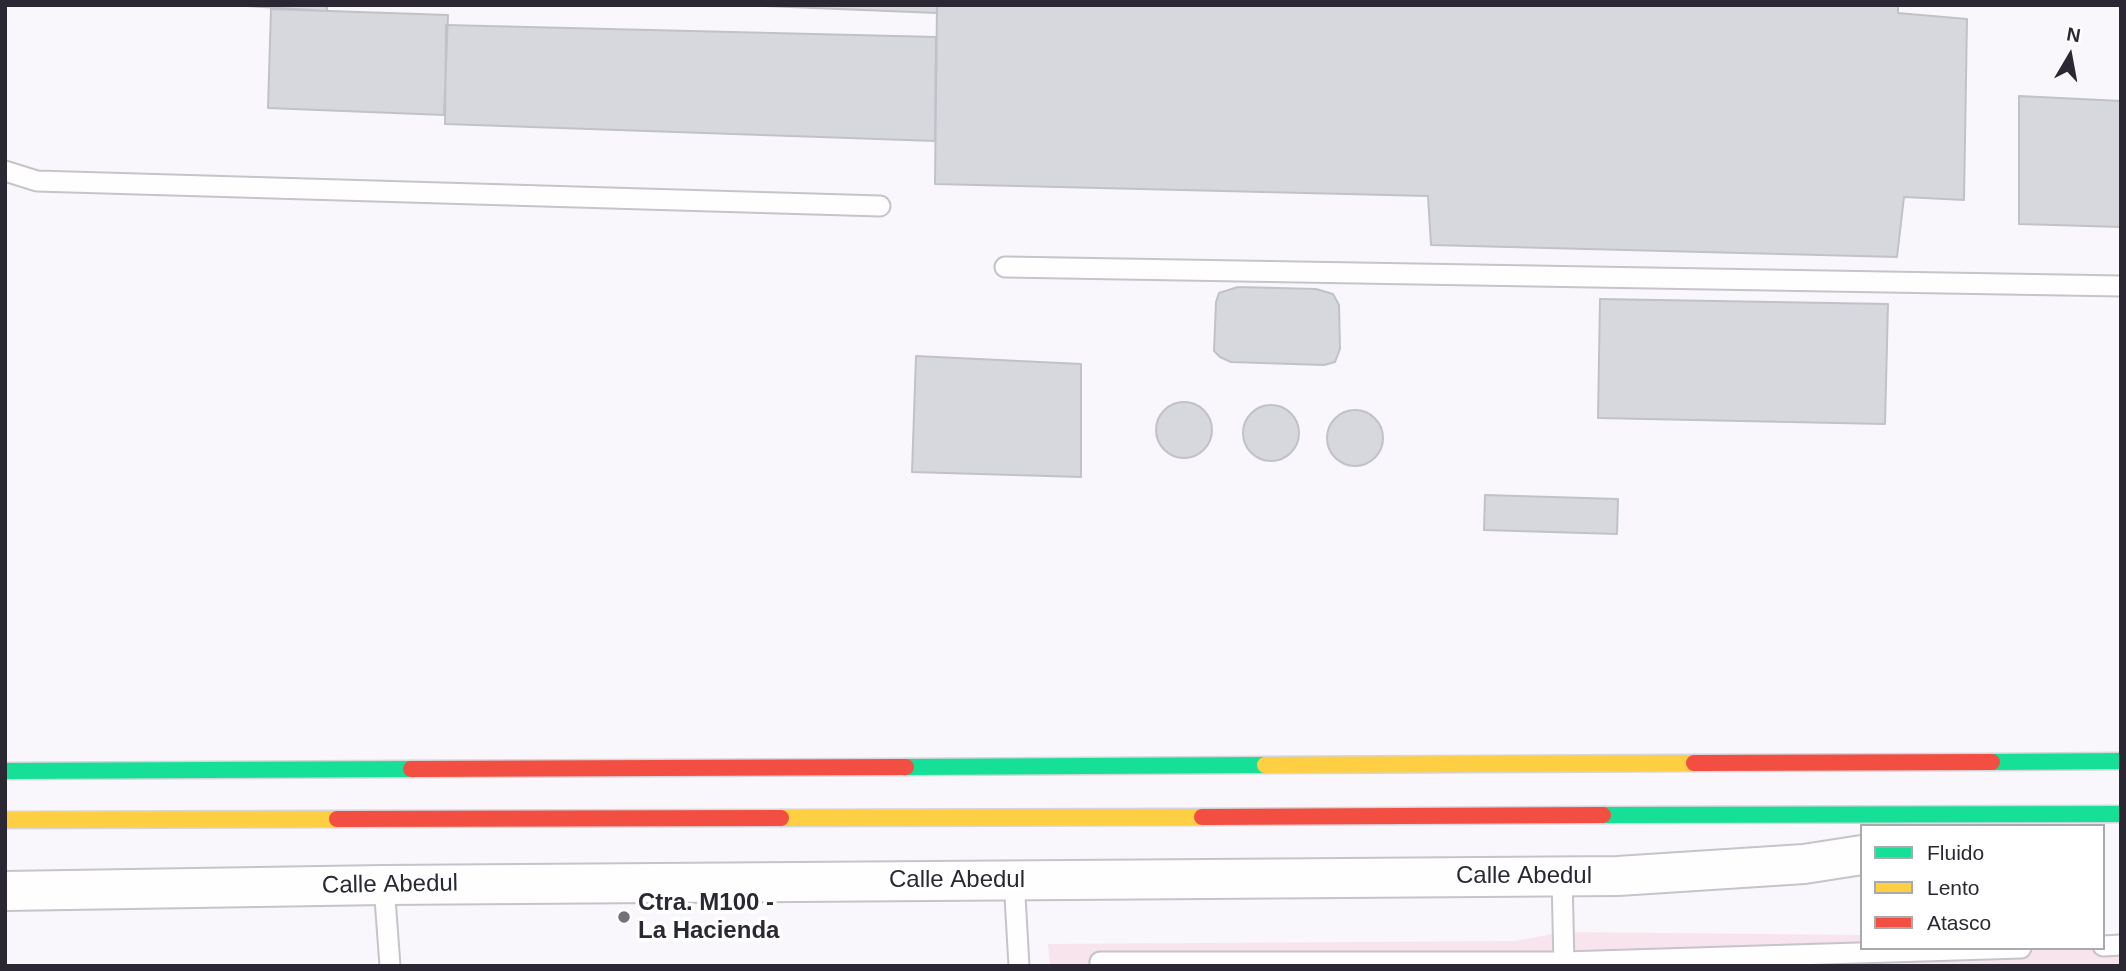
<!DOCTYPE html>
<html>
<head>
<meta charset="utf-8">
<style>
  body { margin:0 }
  #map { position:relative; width:2126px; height:971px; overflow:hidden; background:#f9f7fb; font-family:Arial,sans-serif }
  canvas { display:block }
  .frame { position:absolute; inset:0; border:7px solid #2b2833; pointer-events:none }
  .legend { position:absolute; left:1860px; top:824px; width:245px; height:126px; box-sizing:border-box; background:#fff; border:2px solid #aaa9ad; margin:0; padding:9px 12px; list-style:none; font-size:21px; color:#2b2833 }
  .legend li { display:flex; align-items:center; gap:14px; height:35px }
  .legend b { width:35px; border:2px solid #aaa9ad }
  .north { position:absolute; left:2035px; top:21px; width:70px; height:70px; -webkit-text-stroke:5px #fff; paint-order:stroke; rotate:10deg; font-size:19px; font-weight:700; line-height:28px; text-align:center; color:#2b2833 }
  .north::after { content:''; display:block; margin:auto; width:24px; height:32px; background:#2b2833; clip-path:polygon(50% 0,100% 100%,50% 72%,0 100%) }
</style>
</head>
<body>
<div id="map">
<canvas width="2126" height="971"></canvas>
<div class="frame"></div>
<ul class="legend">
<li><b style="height:9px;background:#16e098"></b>Fluido</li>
<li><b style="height:9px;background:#ffcf43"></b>Lento</li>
<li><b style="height:9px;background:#f24e42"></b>Atasco</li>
</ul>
<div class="north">N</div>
</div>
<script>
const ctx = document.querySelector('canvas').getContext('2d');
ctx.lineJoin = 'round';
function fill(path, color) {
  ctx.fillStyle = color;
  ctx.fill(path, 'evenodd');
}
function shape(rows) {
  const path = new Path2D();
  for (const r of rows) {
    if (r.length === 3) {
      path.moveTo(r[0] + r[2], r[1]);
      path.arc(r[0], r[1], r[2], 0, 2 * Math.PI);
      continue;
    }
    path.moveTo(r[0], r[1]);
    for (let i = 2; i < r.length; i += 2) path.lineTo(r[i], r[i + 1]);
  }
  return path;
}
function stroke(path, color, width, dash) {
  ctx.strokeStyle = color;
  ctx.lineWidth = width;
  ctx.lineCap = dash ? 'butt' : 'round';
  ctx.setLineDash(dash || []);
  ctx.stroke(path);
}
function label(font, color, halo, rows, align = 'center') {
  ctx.font = font + ' Arial,sans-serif';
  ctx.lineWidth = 7;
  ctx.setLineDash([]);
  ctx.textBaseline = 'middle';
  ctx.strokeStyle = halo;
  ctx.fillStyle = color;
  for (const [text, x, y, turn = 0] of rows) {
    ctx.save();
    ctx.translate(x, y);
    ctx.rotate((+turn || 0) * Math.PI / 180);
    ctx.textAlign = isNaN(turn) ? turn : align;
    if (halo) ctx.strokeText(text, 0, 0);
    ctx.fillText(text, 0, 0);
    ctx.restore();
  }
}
fill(shape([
  [1563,932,1862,935,1862,948,2103,948,2121,937,2121,966,1050,966,1048,944,1516,941]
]), '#f8e4ec');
const building = shape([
  [230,5,327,5,327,11,230,5],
  [740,5,937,5,937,13,740,5],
  [937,5,1898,5,1898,13,1967,19,1964,200,1904,197,1897,257,1431,245,1428,196,935,184,937,5],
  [271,9,448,15,444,115,268,108,271,9],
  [446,25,936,37,935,141,445,124,446,25],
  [2019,96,2121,101,2121,227,2019,224,2019,96],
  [1238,287,1316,289,1333,294,1339,305,1340,349,1335,362,1324,365,1231,362,1220,357,1214,351,1216,302,1219,293,1238,287],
  [1600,299,1888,304,1885,424,1598,418,1600,299],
  [916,356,1081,364,1081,477,912,472,916,356],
  [1184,430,28],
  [1271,433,28],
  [1355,438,28],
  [1485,495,1618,499,1617,534,1484,530,1485,495]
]);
fill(building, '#d6d8de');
stroke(building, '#c0c2c8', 2);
const lane = shape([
  [5,171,37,181,880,206],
  [1005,267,2121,286],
  [1562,875,1564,966],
  [1014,879,1019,966],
  [384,885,390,966],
  [2103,946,2121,945],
  [1100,966,1100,962,1564,962,2021,948]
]);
const street = shape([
  [5,891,384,885,1618,876,1804,864,1862,855]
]);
const fast = shape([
  [1992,762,2121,761],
  [906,767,1265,765],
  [5,771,411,769],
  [1603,815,2121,814]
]);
const slow = shape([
  [1265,765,1694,763],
  [781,818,1202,817],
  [5,820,337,819]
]);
const jam = shape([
  [1694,763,1992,762],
  [411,769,906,767],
  [1202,817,1603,815],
  [337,819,781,818]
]);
stroke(lane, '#c6c3cb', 23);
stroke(street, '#c6c3cb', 42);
stroke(fast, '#d6d5d9', 19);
stroke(slow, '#d6d5d9', 19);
stroke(jam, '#d6d5d9', 19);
stroke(lane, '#fefefe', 19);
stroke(street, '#fefefe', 38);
stroke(fast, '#16e098', 16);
stroke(slow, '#ffcf43', 16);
stroke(jam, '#f24e42', 16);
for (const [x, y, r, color] of [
  [624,917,7,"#737079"]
]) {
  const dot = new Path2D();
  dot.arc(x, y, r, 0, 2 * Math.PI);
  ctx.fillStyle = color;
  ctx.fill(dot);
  stroke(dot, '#fff', 2.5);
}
label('24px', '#2b2833', '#fff', [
  ["Calle Abedul",1524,876],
  ["Calle Abedul",957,880],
  ["Calle Abedul",390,885,-1]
]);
label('bold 24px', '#2b2833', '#fff', [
  ["Ctra. M100 -",638,903],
  ["La Hacienda",638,931]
], 'left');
</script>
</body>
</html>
